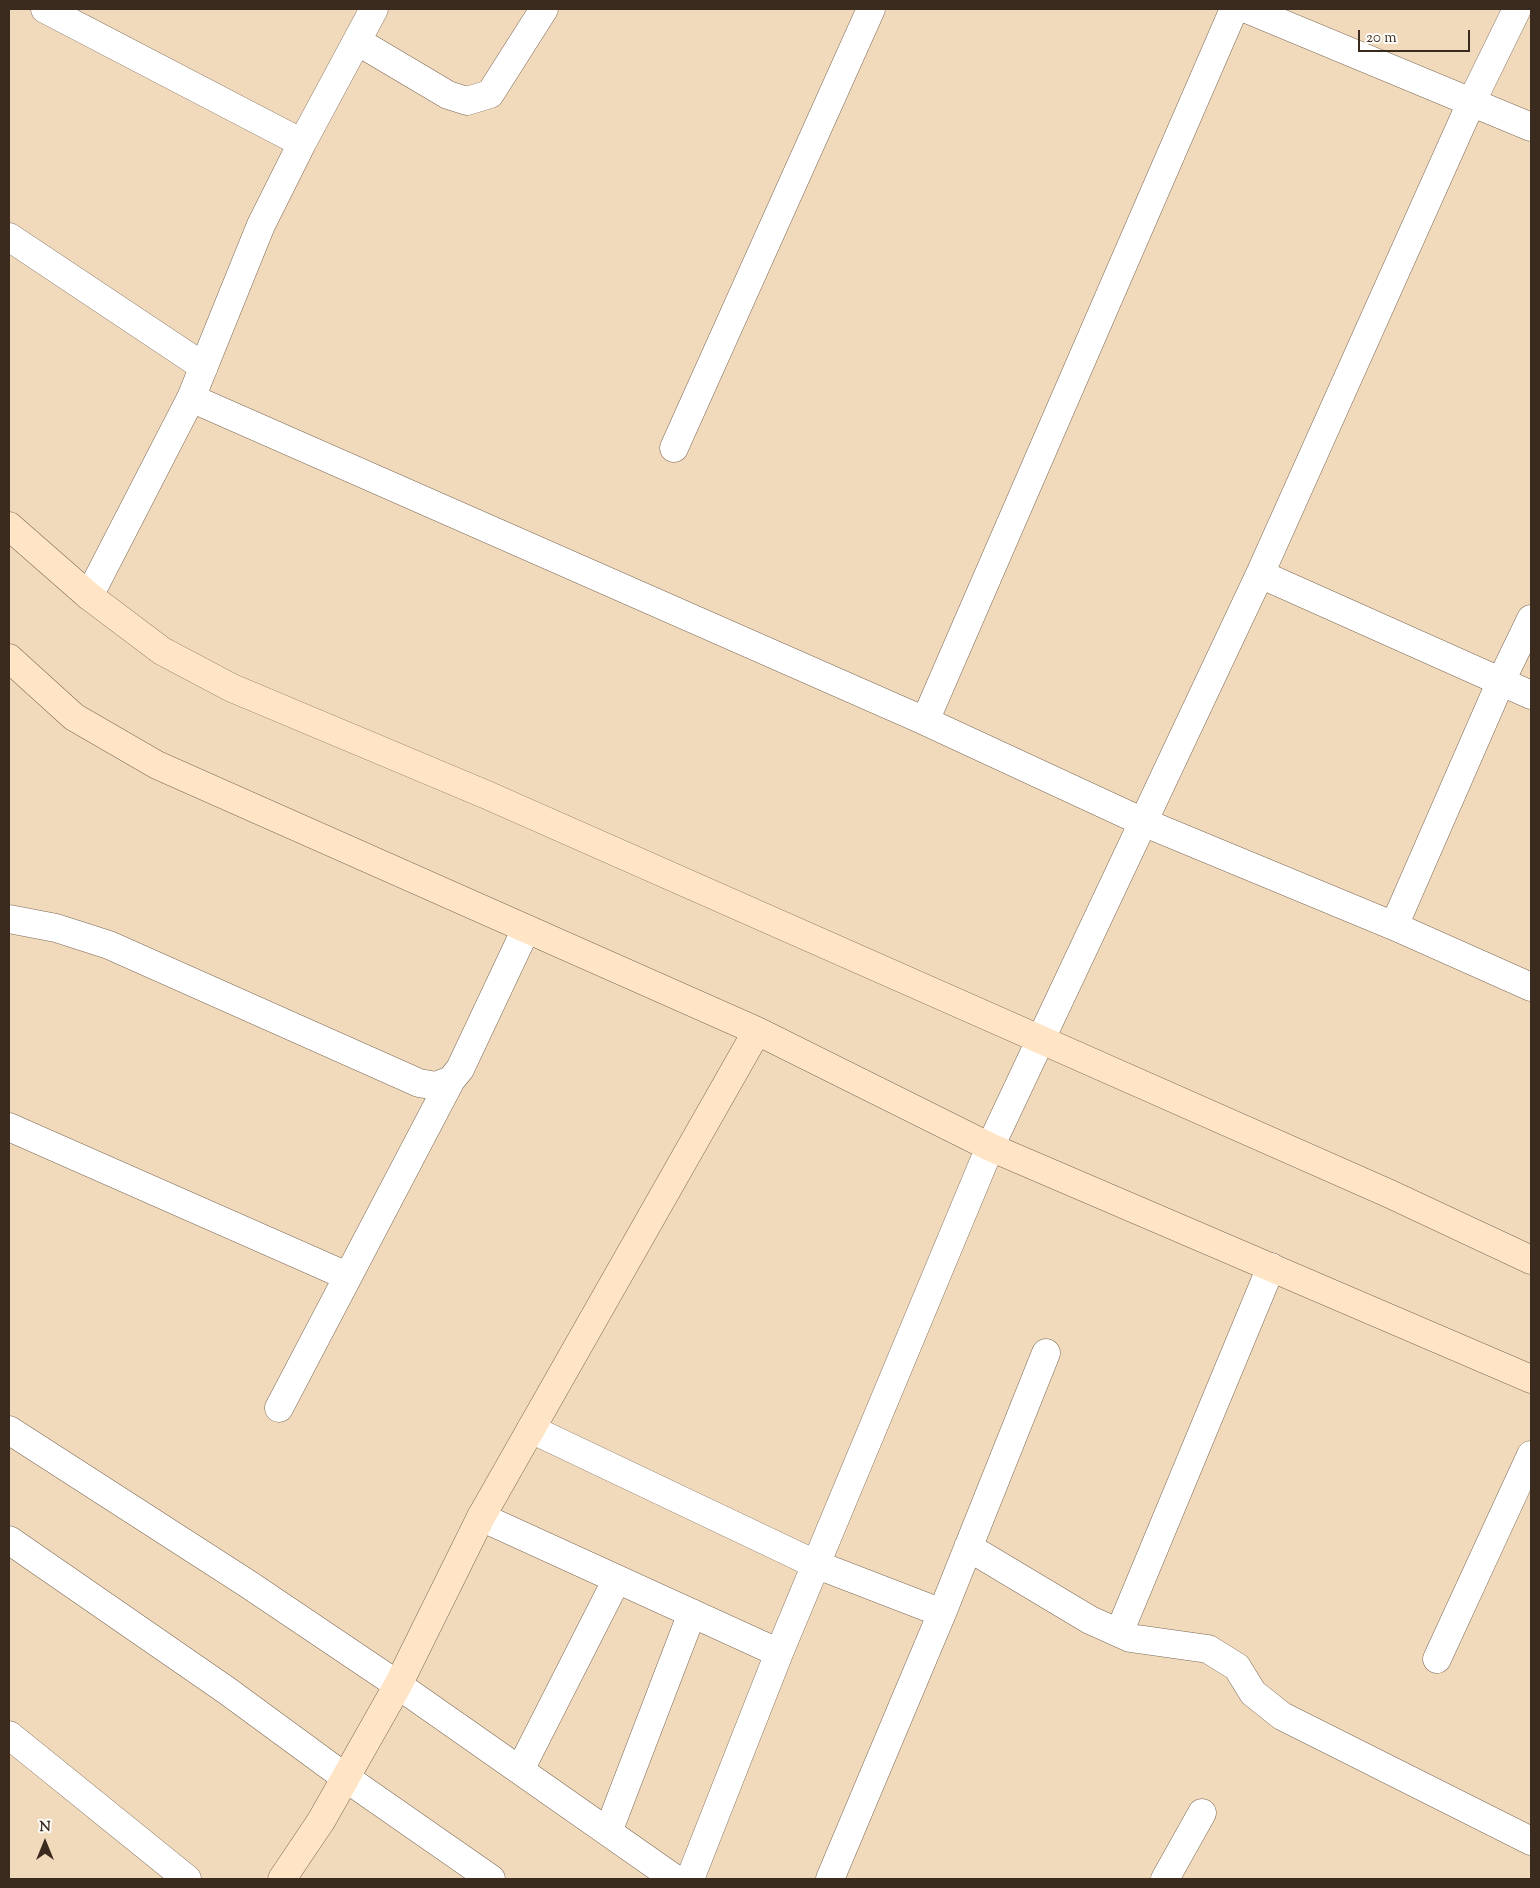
<!DOCTYPE html>
<html>
<head>
<meta charset="utf-8">
<style>
  body { margin:0 }
  #map { position:relative; width:1540px; height:1888px; overflow:hidden; background:#f1dabb; font-family:"Sorts Mill Goudy",serif }
  canvas { display:block }
  .frame { position:absolute; inset:0; border:10px solid #3b2a1e; pointer-events:none }
  .north { position:absolute; left:20px; top:1818px; width:50px; height:50px; -webkit-text-stroke:4px #fdfcf7; paint-order:stroke; rotate:0deg; font-size:14px; font-weight:700; line-height:20px; text-align:center; color:#3b2a1e }
  .north::after { content:''; display:block; margin:auto; width:18px; height:22px; background:#3b2a1e; clip-path:polygon(50% 0,100% 100%,50% 72%,0 100%) }
  .scale { position:absolute; left:1358px; top:30px; width:112px; height:22px; box-sizing:border-box; border:2px solid #3b2a1e; border-top:0; padding-left:6px; font-size:15px; line-height:18px; white-space:nowrap; color:#3b2a1e; -webkit-text-stroke:4px #fdfcf7; paint-order:stroke }
</style>
</head>
<body>
<div id="map">
<canvas width="1540" height="1888"></canvas>
<div class="frame"></div>
<div class="north">N</div>
<div class="scale">20 m</div>
</div>
<script>
const ctx = document.querySelector('canvas').getContext('2d');
ctx.lineJoin = 'round';
function shape(rows) {
  const path = new Path2D();
  for (const r of rows) {
    path.moveTo(r[0], r[1]);
    for (let i = 2; i < r.length; i += 2) path.lineTo(r[i], r[i + 1]);
  }
  return path;
}
function stroke(path, color, width, dash) {
  ctx.strokeStyle = color;
  ctx.lineWidth = width;
  ctx.lineCap = dash ? 'butt' : 'round';
  ctx.setLineDash(dash || []);
  ctx.stroke(path);
}
const street = shape([
  [45,9,302,143],
  [1234,9,925,721,1143,822,1394,926,1531,987],
  [1247,9,1531,127],
  [357,41,448,95,467,101,490,94,544,9],
  [9,237,204,367],
  [191,398,925,721],
  [674,448,871,9],
  [1260,574,1531,695],
  [89,596,191,398,261,225,302,143,374,9],
  [9,919,56,928,109,945,419,1083,436,1086,451,1080,460,1069,526,929],
  [1394,926,1501,681,1531,619],
  [9,1127,347,1276],
  [279,1408,451,1080],
  [531,1429,815,1564,942,1613],
  [9,1430,248,1584,398,1685,675,1879],
  [481,1517,779,1653],
  [9,1540,226,1690,346,1778,491,1879],
  [968,1547,1090,1620,1119,1633,1130,1638,1208,1649,1237,1667,1253,1693,1282,1716,1531,1841],
  [1119,1633,1271,1267],
  [1437,1659,1531,1455],
  [9,1735,187,1879],
  [520,1770,617,1579],
  [608,1832,692,1613],
  [690,1879,779,1653,990,1147,1260,574,1471,103,1517,9],
  [830,1879,942,1613,1046,1353],
  [1165,1879,1202,1813]
]);
const secondary = shape([
  [9,526,89,596,162,651,232,688,487,795,1390,1194,1531,1260],
  [9,658,74,717,157,765,757,1031,990,1147,1531,1379],
  [282,1879,321,1821,398,1685,481,1517,757,1031]
]);
stroke(street, '#7b6855', 29);
stroke(secondary, '#7b6855', 29);
stroke(street, '#fff', 28);
stroke(secondary, '#ffe4c6', 28);
</script>
</body>
</html>
